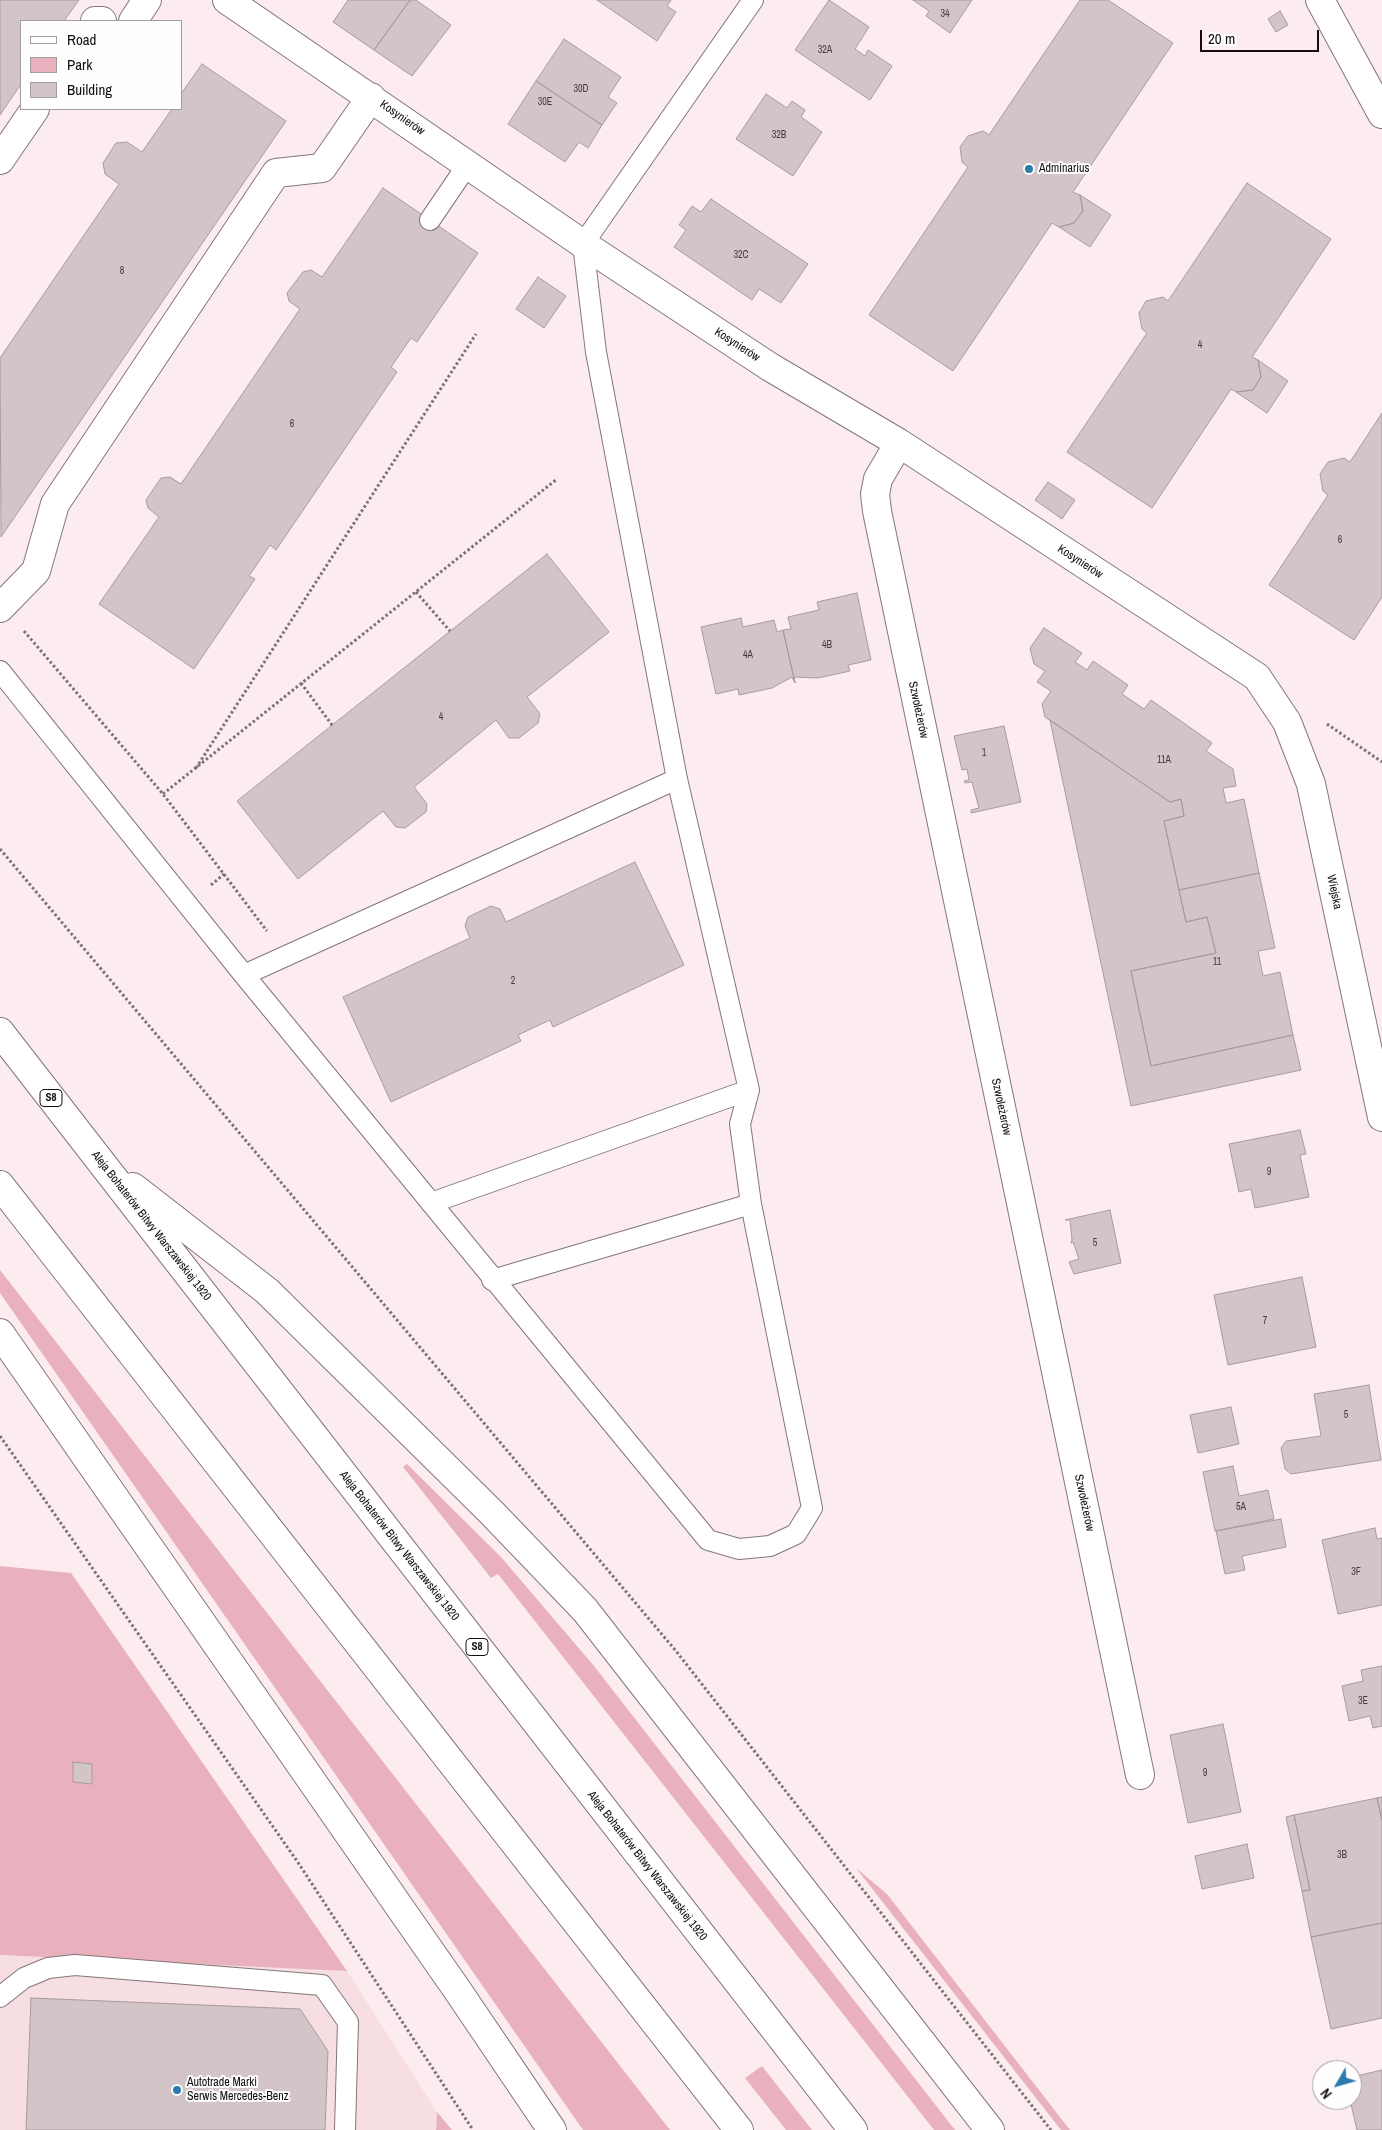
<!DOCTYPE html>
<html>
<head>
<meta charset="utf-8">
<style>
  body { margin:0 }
  #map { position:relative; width:1382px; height:2130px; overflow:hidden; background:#fcecef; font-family:"Archivo Narrow",sans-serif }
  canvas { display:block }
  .legend { position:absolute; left:20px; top:20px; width:162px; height:90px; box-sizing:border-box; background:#fefefe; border:1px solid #a09e9e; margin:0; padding:6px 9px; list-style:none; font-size:15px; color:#130e0f }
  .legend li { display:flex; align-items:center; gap:10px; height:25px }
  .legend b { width:25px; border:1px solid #a09e9e }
  .north { position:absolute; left:1312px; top:2060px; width:50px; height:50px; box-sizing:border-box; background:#fefefe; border:1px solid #a09e9e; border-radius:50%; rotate:232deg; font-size:14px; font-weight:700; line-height:20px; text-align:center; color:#130e0f }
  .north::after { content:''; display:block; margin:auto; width:18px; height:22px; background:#2c7bad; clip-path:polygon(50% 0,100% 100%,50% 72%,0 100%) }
  .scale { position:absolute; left:1200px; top:30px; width:119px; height:22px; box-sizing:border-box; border:2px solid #130e0f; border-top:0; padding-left:6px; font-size:15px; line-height:18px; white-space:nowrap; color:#130e0f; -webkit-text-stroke:4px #fefefe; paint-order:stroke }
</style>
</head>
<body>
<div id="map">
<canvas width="1382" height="2130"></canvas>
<ul class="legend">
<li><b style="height:6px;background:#fff"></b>Road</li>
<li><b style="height:14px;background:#e9b1bd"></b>Park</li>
<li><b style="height:14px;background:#d3c4c7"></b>Building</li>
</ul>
<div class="north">N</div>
<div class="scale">20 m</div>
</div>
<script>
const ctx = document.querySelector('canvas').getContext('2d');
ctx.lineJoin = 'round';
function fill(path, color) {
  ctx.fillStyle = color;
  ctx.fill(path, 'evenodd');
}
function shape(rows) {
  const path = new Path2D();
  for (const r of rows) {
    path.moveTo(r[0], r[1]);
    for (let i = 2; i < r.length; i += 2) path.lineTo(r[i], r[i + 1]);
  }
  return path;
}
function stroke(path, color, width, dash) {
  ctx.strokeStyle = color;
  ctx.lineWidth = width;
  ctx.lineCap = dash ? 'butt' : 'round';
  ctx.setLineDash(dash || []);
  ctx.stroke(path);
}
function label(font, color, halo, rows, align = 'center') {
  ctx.font = font + ' "Archivo Narrow",sans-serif';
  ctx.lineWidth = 4;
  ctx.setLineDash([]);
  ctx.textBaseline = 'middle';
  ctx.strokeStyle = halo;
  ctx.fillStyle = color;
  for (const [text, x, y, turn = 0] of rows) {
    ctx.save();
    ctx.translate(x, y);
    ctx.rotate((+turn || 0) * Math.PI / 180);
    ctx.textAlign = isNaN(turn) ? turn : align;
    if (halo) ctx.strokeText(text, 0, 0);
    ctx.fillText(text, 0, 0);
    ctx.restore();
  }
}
fill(shape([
  [0,1955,347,1971,437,2112,436,2130,0,2130]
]), '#f6dee3');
fill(shape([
  [0,1270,102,1401,670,2130,583,2130,0,1293],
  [407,1464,501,1557,594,1666,955,2130,934,2130,498,1574,491,1578,403,1467],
  [0,1566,71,1573,347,1971,0,1955],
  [856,1868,887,1894,1070,2130,1061,2130],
  [762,2066,812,2130,786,2130,745,2078],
  [437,2112,452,2130,436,2130]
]), '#e9b1bd');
const building = shape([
  [0,0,79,0,64,21,21,21,21,84,0,115,0,0],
  [348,0,410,0,374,50,333,22,348,0],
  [410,0,416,0,451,25,412,76,374,50,410,0],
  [597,0,671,0,667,6,676,12,657,41,597,0],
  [829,0,869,27,855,49,865,56,868,50,892,66,870,100,795,50,829,0],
  [913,0,972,0,950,33,926,16,929,11,913,0],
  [1080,0,1108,0,1173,43,1073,192,1080,195,1083,211,1074,223,1059,227,1052,223,953,371,869,315,968,167,962,162,960,147,968,136,983,131,989,135,1080,0],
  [1280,11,1288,25,1276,32,1268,19,1280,11],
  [564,39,621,77,608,97,617,103,602,125,536,81,564,39],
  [202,64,286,121,1,537,0,358,119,184,105,174,103,163,116,143,127,142,142,152,172,109,181,109,181,94,202,64],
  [536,81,602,125,588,148,579,142,565,162,508,124,536,81],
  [766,94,787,108,792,101,805,110,801,117,822,132,793,176,736,139,766,94],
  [1247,183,1331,239,1252,357,1258,360,1261,377,1253,390,1236,392,1231,389,1152,508,1067,452,1147,333,1142,329,1139,313,1146,301,1163,297,1168,301,1247,183],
  [383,188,478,253,417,342,411,338,391,367,397,372,276,550,270,545,249,576,255,579,194,669,99,604,159,517,148,508,146,500,161,478,170,477,181,484,300,309,289,301,287,293,303,272,311,270,322,277,383,188],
  [1080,195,1111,215,1090,247,1059,227,1074,223,1083,211,1080,195],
  [711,199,808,264,781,303,759,289,752,300,674,247,686,230,679,225,692,206,701,212,711,199],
  [538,277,566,296,544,328,516,309,538,277],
  [1258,360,1288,381,1267,413,1236,392,1253,390,1261,377,1258,360],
  [1382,413,1382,597,1354,640,1269,585,1328,495,1323,491,1320,474,1328,462,1344,458,1350,462,1382,413],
  [1048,482,1075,500,1062,519,1035,500,1048,482],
  [547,554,609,632,527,697,540,714,538,723,519,738,509,738,496,720,414,787,427,804,426,812,405,828,396,827,383,811,298,879,237,801,547,554],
  [857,593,871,660,848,665,850,671,818,678,794,677,795,683,783,630,791,629,788,617,819,610,817,602,857,593],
  [741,618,743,627,774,620,777,632,783,630,795,683,792,677,772,688,739,695,738,689,716,694,701,627,741,618],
  [1044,628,1082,653,1075,662,1087,670,1093,661,1128,685,1122,694,1144,709,1151,700,1212,743,1206,751,1233,769,1236,786,1223,788,1226,803,1244,799,1259,873,1179,890,1164,821,1184,816,1181,799,1170,802,1045,717,1042,704,1051,691,1037,682,1045,671,1034,664,1030,648,1044,628],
  [1050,720,1170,802,1181,799,1184,816,1164,821,1179,890,1186,922,1207,917,1216,953,1131,971,1151,1066,1293,1035,1301,1070,1131,1106,1050,720],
  [1004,726,1021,802,971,813,971,810,979,808,972,782,965,783,964,781,969,780,967,769,962,770,954,736,1004,726],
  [635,862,684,965,553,1027,550,1020,518,1035,521,1041,391,1102,343,997,470,938,465,926,468,917,491,906,500,909,506,922,635,862],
  [1259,873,1275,948,1258,951,1263,976,1280,972,1293,1035,1151,1066,1131,971,1216,953,1207,917,1186,922,1179,890,1259,873],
  [1300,1130,1306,1154,1300,1155,1309,1197,1255,1208,1251,1189,1239,1192,1229,1144,1300,1130],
  [1110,1210,1121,1263,1074,1274,1069,1262,1079,1259,1073,1242,1071,1243,1072,1240,1070,1220,1065,1220,1110,1210],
  [1302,1277,1316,1347,1228,1365,1214,1295,1302,1277],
  [1369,1385,1381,1460,1291,1474,1285,1469,1281,1448,1286,1441,1321,1436,1314,1394,1369,1385],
  [1231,1407,1239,1444,1198,1453,1190,1415,1231,1407],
  [1233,1466,1239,1496,1268,1490,1274,1519,1215,1531,1203,1472,1233,1466],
  [1281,1519,1286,1547,1242,1556,1245,1570,1225,1574,1216,1531,1281,1519],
  [1375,1528,1377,1539,1382,1538,1382,1605,1338,1614,1322,1540,1375,1528],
  [1382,1666,1382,1726,1373,1728,1370,1716,1349,1721,1342,1686,1363,1681,1361,1670,1382,1666],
  [1223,1724,1241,1812,1188,1823,1170,1735,1223,1724],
  [73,1762,92,1764,92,1784,73,1782,73,1762],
  [1382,1797,1382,1820,1377,1798,1382,1797],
  [1377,1798,1382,1820,1382,1923,1311,1937,1302,1891,1310,1890,1294,1815,1377,1798],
  [1294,1815,1310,1890,1302,1891,1286,1817,1294,1815],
  [1247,1844,1254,1878,1202,1889,1195,1856,1247,1844],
  [1382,1923,1382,2018,1331,2029,1311,1937,1382,1923],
  [31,1998,300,2009,328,2051,325,2130,26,2130,31,1998],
  [1382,2070,1382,2130,1357,2130,1350,2100,1352,2100,1352,2077,1382,2070]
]);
fill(building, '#d3c4c7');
stroke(building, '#a99a9d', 1);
const lane = shape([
  [430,220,468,164],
  [0,671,244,975,708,1540,739,1549,770,1546,796,1534,812,1508,751,1204,740,1124,749,1090,677,779,596,352,583,244,753,0],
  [244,975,677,779],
  [431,1203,749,1090],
  [492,1280,751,1204],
  [0,1997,24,1978,48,1968,75,1965,322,1985,348,2022,345,2130]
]);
const street = shape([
  [227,0,583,244,770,367,899,443,1257,677,1287,722,1311,784,1382,1117],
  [95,21,102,21],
  [133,21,147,0],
  [0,160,35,109],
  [899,443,878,479,875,494,877,511,1140,1775],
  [0,608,36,571,55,504,276,173,322,168,371,97]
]);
const secondary = shape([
  [1320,0,1382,114]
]);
const highway = shape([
  [0,1032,853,2130],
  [0,1185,739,2130],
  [133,1187,267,1291,492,1513,585,1610,990,2130],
  [0,1333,458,1991,552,2130]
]);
stroke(lane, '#847679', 22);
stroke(street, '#847679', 30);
stroke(secondary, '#847679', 30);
stroke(highway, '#847679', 30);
stroke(shape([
  [416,592,450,631],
  [24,631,163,794,267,931],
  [301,683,332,725],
  [1327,724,1382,762],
  [196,768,476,334],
  [163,794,557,479],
  [0,849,676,1651,1051,2130],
  [211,885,224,874],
  [0,1436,297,1861,473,2130]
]), '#7c7274', 3, [2.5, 2.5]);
stroke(lane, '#fff', 20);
stroke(street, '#fff', 28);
stroke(secondary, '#fff', 28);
stroke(highway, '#fff', 28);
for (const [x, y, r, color] of [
  [1029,169,5,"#2c7bad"],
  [177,2090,5,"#2c7bad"]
]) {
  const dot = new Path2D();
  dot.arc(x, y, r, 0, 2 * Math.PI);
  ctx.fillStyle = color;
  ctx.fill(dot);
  stroke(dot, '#fefefe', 2);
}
label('10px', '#433c3d', null, [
  ["34",945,14],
  ["32A",825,50],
  ["30D",581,89],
  ["30E",545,102],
  ["32B",779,135],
  ["32C",741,255],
  ["8",122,271],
  ["4",1200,345],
  ["6",292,424],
  ["6",1340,540],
  ["4B",827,645],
  ["4A",748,655],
  ["4",441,717],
  ["1",984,753],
  ["11A",1164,760],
  ["11",1217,962],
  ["2",513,981],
  ["9",1269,1172],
  ["5",1095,1243],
  ["7",1265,1321],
  ["5",1346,1415],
  ["5A",1241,1507],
  ["3F",1356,1572],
  ["3E",1363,1701],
  ["9",1205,1773],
  ["3B",1342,1855]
]);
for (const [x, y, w] of [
  [51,1098,22],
  [477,1647,22]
]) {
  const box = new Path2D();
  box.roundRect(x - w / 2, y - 8.5, w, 17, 4);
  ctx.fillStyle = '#fefefe';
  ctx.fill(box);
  stroke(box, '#130e0f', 1);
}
label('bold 11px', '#130e0f', null, [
  ["S8",51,1098],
  ["S8",477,1647]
]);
label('12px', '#130e0f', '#fefefe', [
  ["Kosynierów",402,118,35],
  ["Kosynierów",737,345,33],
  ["Kosynierów",1080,562,33],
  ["Szwoleżerów",918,710,78],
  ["Wiejska",1334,892,78],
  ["Szwoleżerów",1001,1107,78],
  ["Aleja Bohaterów Bitwy Warszawskiej 1920",151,1226,52],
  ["Szwoleżerów",1084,1503,78],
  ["Aleja Bohaterów Bitwy Warszawskiej 1920",399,1546,52],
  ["Aleja Bohaterów Bitwy Warszawskiej 1920",647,1866,52]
]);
label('12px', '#130e0f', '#fefefe', [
  ["Adminarius",1039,169],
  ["Autotrade Marki",187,2083],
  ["Serwis Mercedes-Benz",187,2097]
], 'left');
</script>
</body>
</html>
